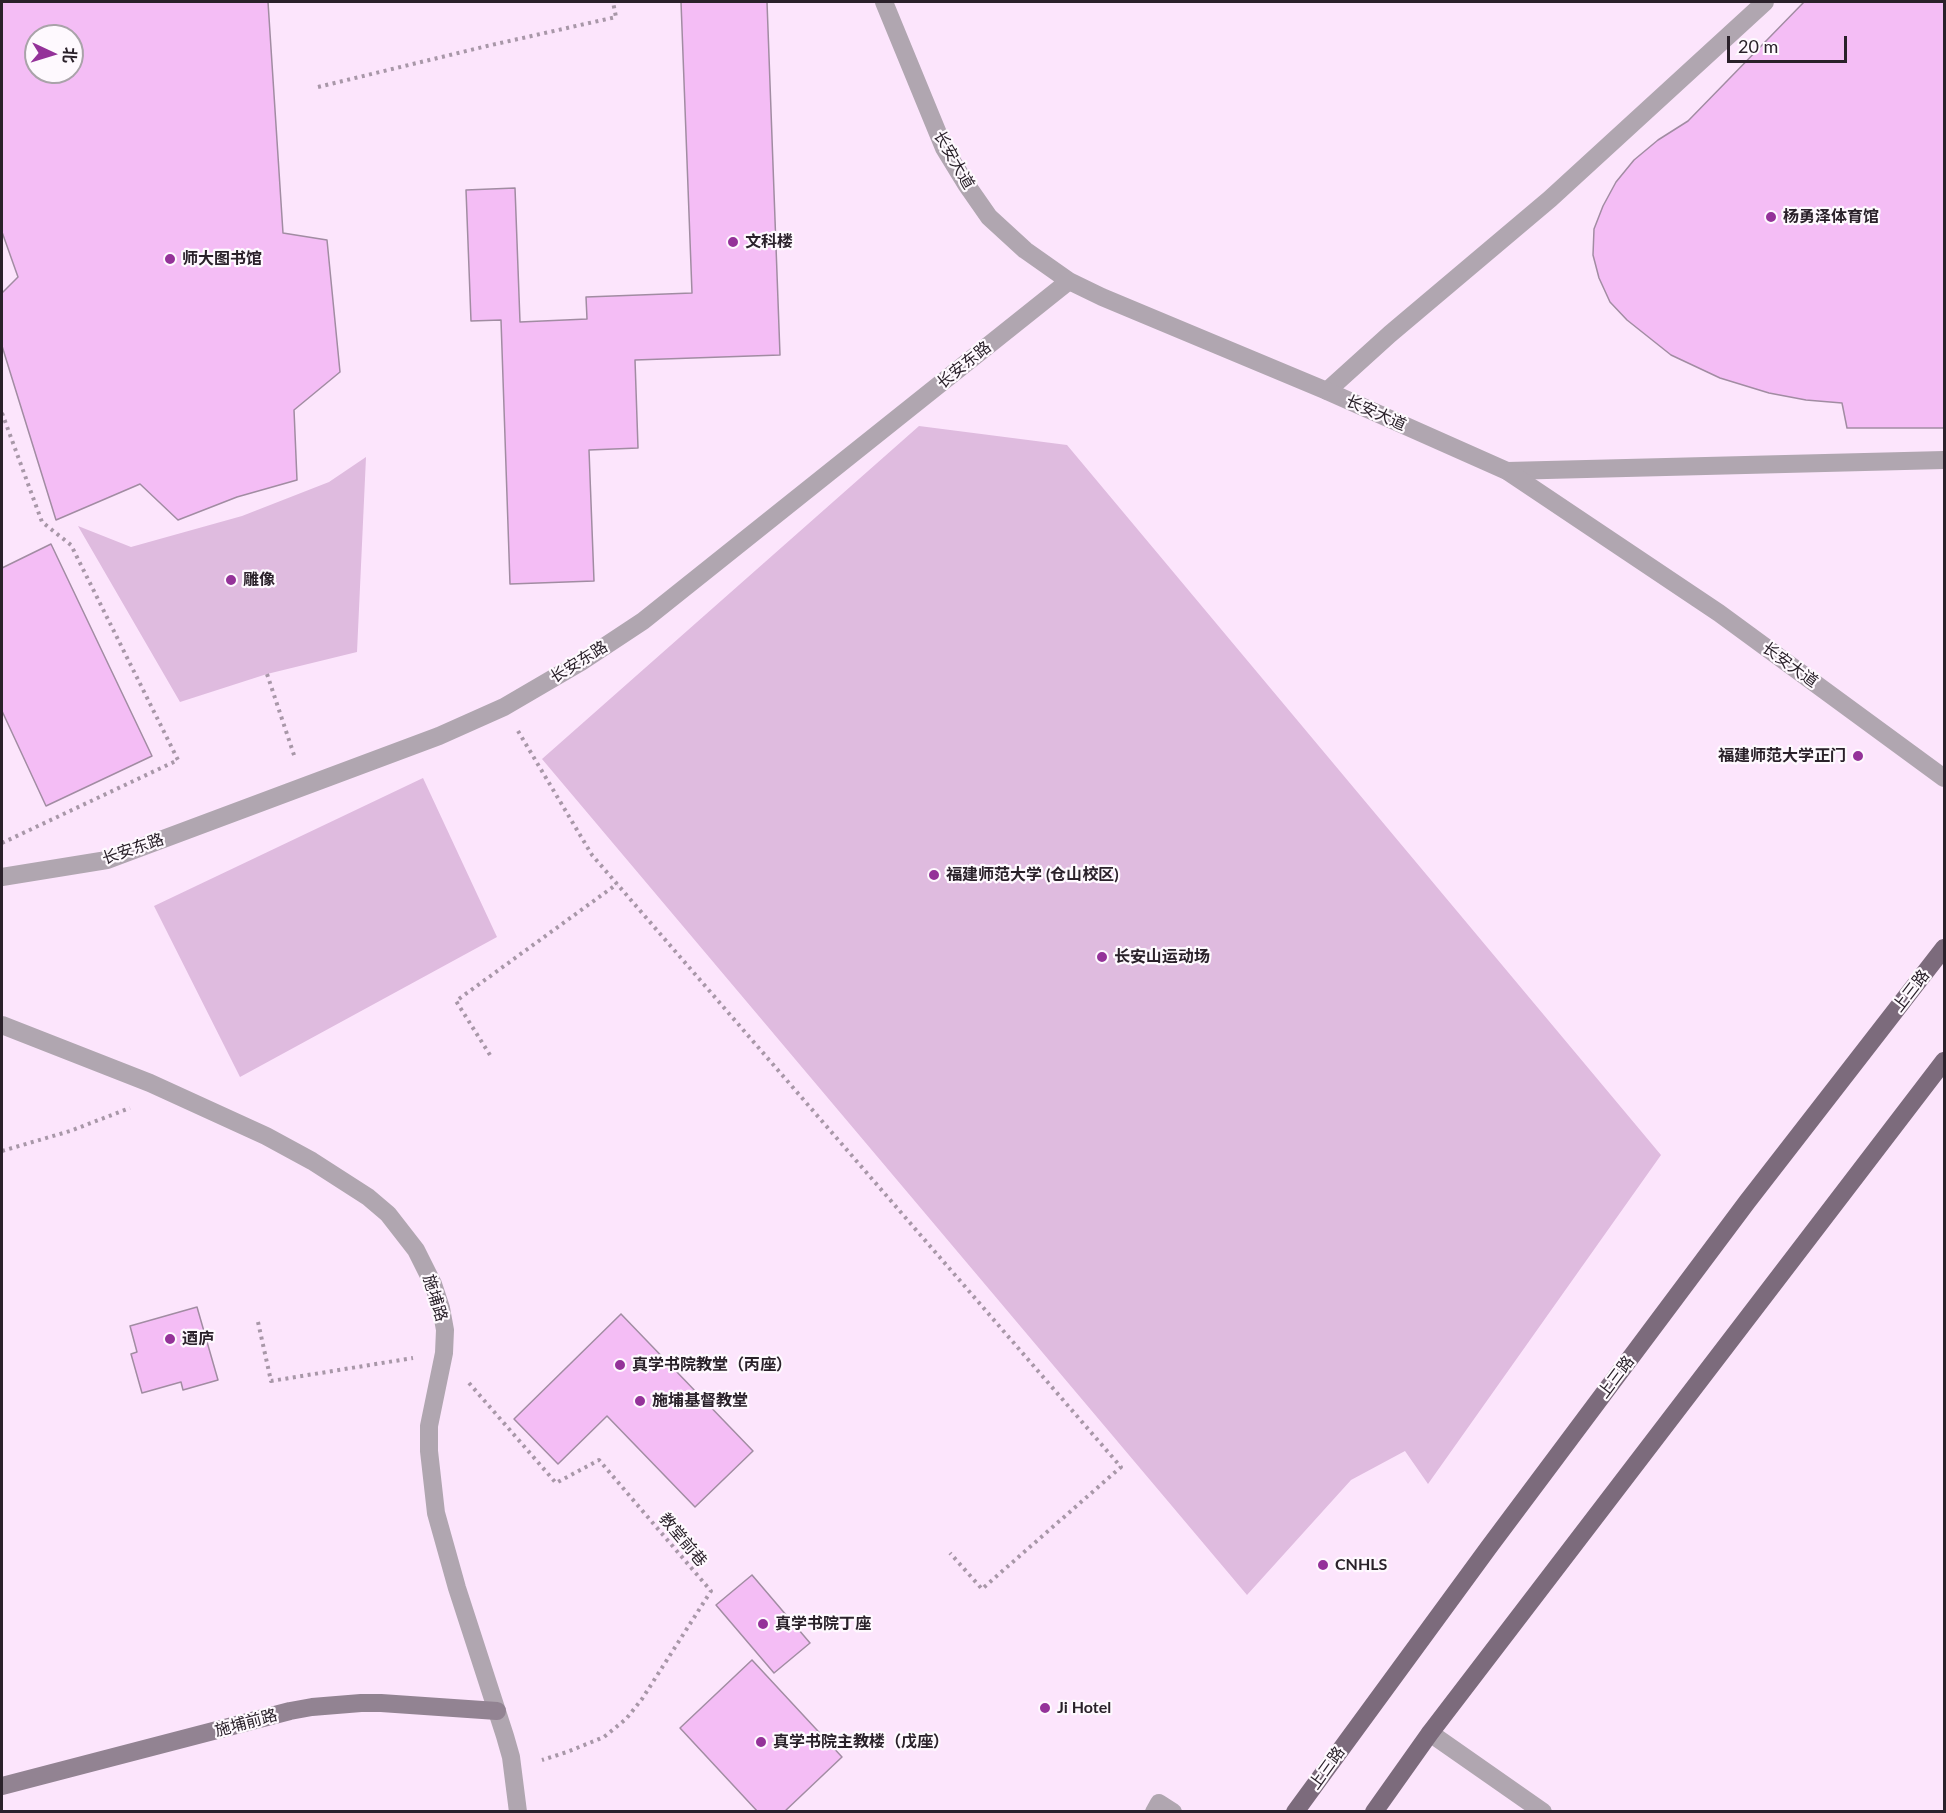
<!DOCTYPE html>
<html>
<head>
<meta charset="utf-8">
<style>
  body { margin:0 }
  #map { position:relative; width:1946px; height:1813px; overflow:hidden; background:#fce5fc; font-family:Lato,"Noto Sans SC",sans-serif }
  canvas { display:block }
  .frame { position:absolute; inset:0; border:3px solid #2a212a; pointer-events:none }
  .north { position:absolute; left:24px; top:24px; width:60px; height:60px; box-sizing:border-box; background:#fef9fe; border:2px solid #a9a3a9; border-radius:50%; rotate:94deg; font-size:16px; font-weight:700; line-height:24px; text-align:center; color:#2a212a }
  .north::after { content:''; display:block; margin:auto; width:21px; height:27px; background:#943299; clip-path:polygon(50% 0,100% 100%,50% 72%,0 100%) }
  .scale { position:absolute; left:1727px; top:36px; width:120px; height:27px; box-sizing:border-box; border:3px solid #2a212a; border-top:0; padding-left:8px; font-size:18px; line-height:21px; white-space:nowrap; color:#2a212a; -webkit-text-stroke:4px #fef9fe; paint-order:stroke }
</style>
</head>
<body>
<div id="map">
<canvas width="1946" height="1813"></canvas>
<div class="frame"></div>
<div class="north">北</div>
<div class="scale">20 m</div>
</div>
<script>
const ctx = document.querySelector('canvas').getContext('2d');
ctx.lineJoin = 'round';
function fill(path, color) {
  ctx.fillStyle = color;
  ctx.fill(path, 'evenodd');
}
function shape(rows) {
  const path = new Path2D();
  for (const r of rows) {
    path.moveTo(r[0], r[1]);
    for (let i = 2; i < r.length; i += 2) path.lineTo(r[i], r[i + 1]);
  }
  return path;
}
function stroke(path, color, width, dash) {
  ctx.strokeStyle = color;
  ctx.lineWidth = width;
  ctx.lineCap = dash ? 'butt' : 'round';
  ctx.setLineDash(dash || []);
  ctx.stroke(path);
}
function label(font, color, halo, rows, align = 'center') {
  ctx.font = font + ' Lato,"Noto Sans SC",sans-serif';
  ctx.lineWidth = 4.5;
  ctx.setLineDash([]);
  ctx.textBaseline = 'middle';
  ctx.strokeStyle = halo;
  ctx.fillStyle = color;
  for (const [text, x, y, turn = 0] of rows) {
    ctx.save();
    ctx.translate(x, y);
    ctx.rotate((+turn || 0) * Math.PI / 180);
    ctx.textAlign = isNaN(turn) ? turn : align;
    if (halo) ctx.strokeText(text, 0, 0);
    ctx.fillText(text, 0, 0);
    ctx.restore();
  }
}
fill(shape([
  [919,426,1067,445,1661,1155,1428,1484,1405,1451,1351,1480,1247,1595,542,759],
  [366,457,357,652,267,674,180,702,78,526,131,547,242,516,329,482],
  [423,778,497,937,240,1077,154,906]
]), '#dfbbdf');
const building = shape([
  [2,2,268,2,283,233,327,240,340,372,294,410,297,480,237,497,178,520,140,484,56,520,2,346,2,293,18,277,2,232,2,2],
  [36,36,72,36,72,72,36,72,36,36],
  [681,2,767,2,780,355,635,360,638,448,589,450,594,581,510,584,501,320,471,321,466,190,515,188,520,322,587,319,586,297,692,293,681,2],
  [1804,2,1944,2,1944,428,1847,428,1842,403,1806,400,1769,393,1720,378,1671,355,1627,320,1610,302,1599,278,1593,255,1594,229,1603,206,1616,182,1634,160,1658,140,1688,121,1804,2],
  [51,544,152,756,46,806,2,711,2,568,51,544],
  [197,1307,218,1380,183,1390,181,1382,142,1393,131,1354,137,1352,130,1326,197,1307],
  [621,1314,753,1451,695,1507,607,1416,558,1464,514,1419,621,1314],
  [752,1575,810,1643,774,1673,716,1605,752,1575],
  [752,1660,842,1757,784,1812,758,1812,680,1728,752,1660]
]);
fill(building, '#f4bdf5');
stroke(building, '#a18ca2', 1.5);
stroke(shape([
  [318,87,487,46,616,17,613,2],
  [2,413,42,522,71,545,178,760,2,843],
  [267,674,295,758],
  [518,731,592,855,1121,1467,982,1589,950,1553],
  [490,1055,456,1001,617,884],
  [2,1151,70,1131,130,1108],
  [258,1322,271,1381,413,1358],
  [469,1383,556,1483,599,1460,711,1591,642,1699,626,1719,604,1737,567,1752,542,1760]
]), '#a897a8', 4, [3, 4.5]);
stroke(shape([
  [1327,391,1390,334,1550,199,1765,2],
  [1507,471,1944,460],
  [1154,1812,1159,1803,1173,1812]
]), '#b0a6b0', 18);
stroke(shape([
  [884,2,944,148,966,184,989,217,1025,250,1069,281,1102,297,1327,391,1507,471,1719,613,1944,778],
  [2,877,107,860,439,736,504,707,581,662,643,621,1069,281],
  [2,1025,150,1083,266,1136,312,1161,368,1197,388,1214,416,1250,433,1284,441,1308,445,1330,444,1353,429,1426,429,1451,436,1513,457,1588,505,1736,511,1757,518,1812],
  [1430,1733,1543,1812]
]), '#b0a6b0', 18);
stroke(shape([
  [2,1786,290,1711,312,1707,361,1703,381,1703,497,1711]
]), '#928392', 18);
stroke(shape([
  [1295,1812,1489,1547,1747,1202,1944,948],
  [1374,1812,1430,1733,1944,1061]
]), '#7c6b7c', 18);
for (const [x, y, r, color] of [
  [1771,217,6,"#943299"],
  [733,242,6,"#943299"],
  [170,259,6,"#943299"],
  [231,580,6,"#943299"],
  [1858,756,6,"#943299"],
  [934,875,6,"#943299"],
  [1102,957,6,"#943299"],
  [170,1339,6,"#943299"],
  [620,1365,6,"#943299"],
  [640,1401,6,"#943299"],
  [1323,1565,6,"#943299"],
  [763,1624,6,"#943299"],
  [1045,1708,6,"#943299"],
  [761,1742,6,"#943299"]
]) {
  const dot = new Path2D();
  dot.arc(x, y, r, 0, 2 * Math.PI);
  ctx.fillStyle = color;
  ctx.fill(dot);
  stroke(dot, '#fef9fe', 2);
}
label('16px', '#2a212a', '#fef9fe', [
  ["长安大道",954,160,60],
  ["长安东路",964,365,-39],
  ["长安大道",1376,413,24],
  ["长安东路",579,662,-32],
  ["长安大道",1790,665,36],
  ["长安东路",133,849,-19],
  ["上三路",1911,991,-52],
  ["施埔路",435,1298,73],
  ["上三路",1616,1377,-53],
  ["教堂前巷",683,1540,50],
  ["施埔前路",246,1723,-15],
  ["上三路",1327,1768,-54]
]);
label('bold 16px', '#2a212a', '#fef9fe', [
  ["杨勇泽体育馆",1783,217],
  ["文科楼",745,242],
  ["师大图书馆",182,259],
  ["雕像",243,580],
  ["福建师范大学正门",1846,756,"right"],
  ["福建师范大学 (仓山校区)",946,875],
  ["长安山运动场",1114,957],
  ["迺庐",182,1339],
  ["真学书院教堂（丙座）",632,1365],
  ["施埔基督教堂",652,1401],
  ["CNHLS",1335,1565],
  ["真学书院丁座",775,1624],
  ["Ji Hotel",1057,1708],
  ["真学书院主教楼（戊座）",773,1742]
], 'left');
</script>
</body>
</html>
